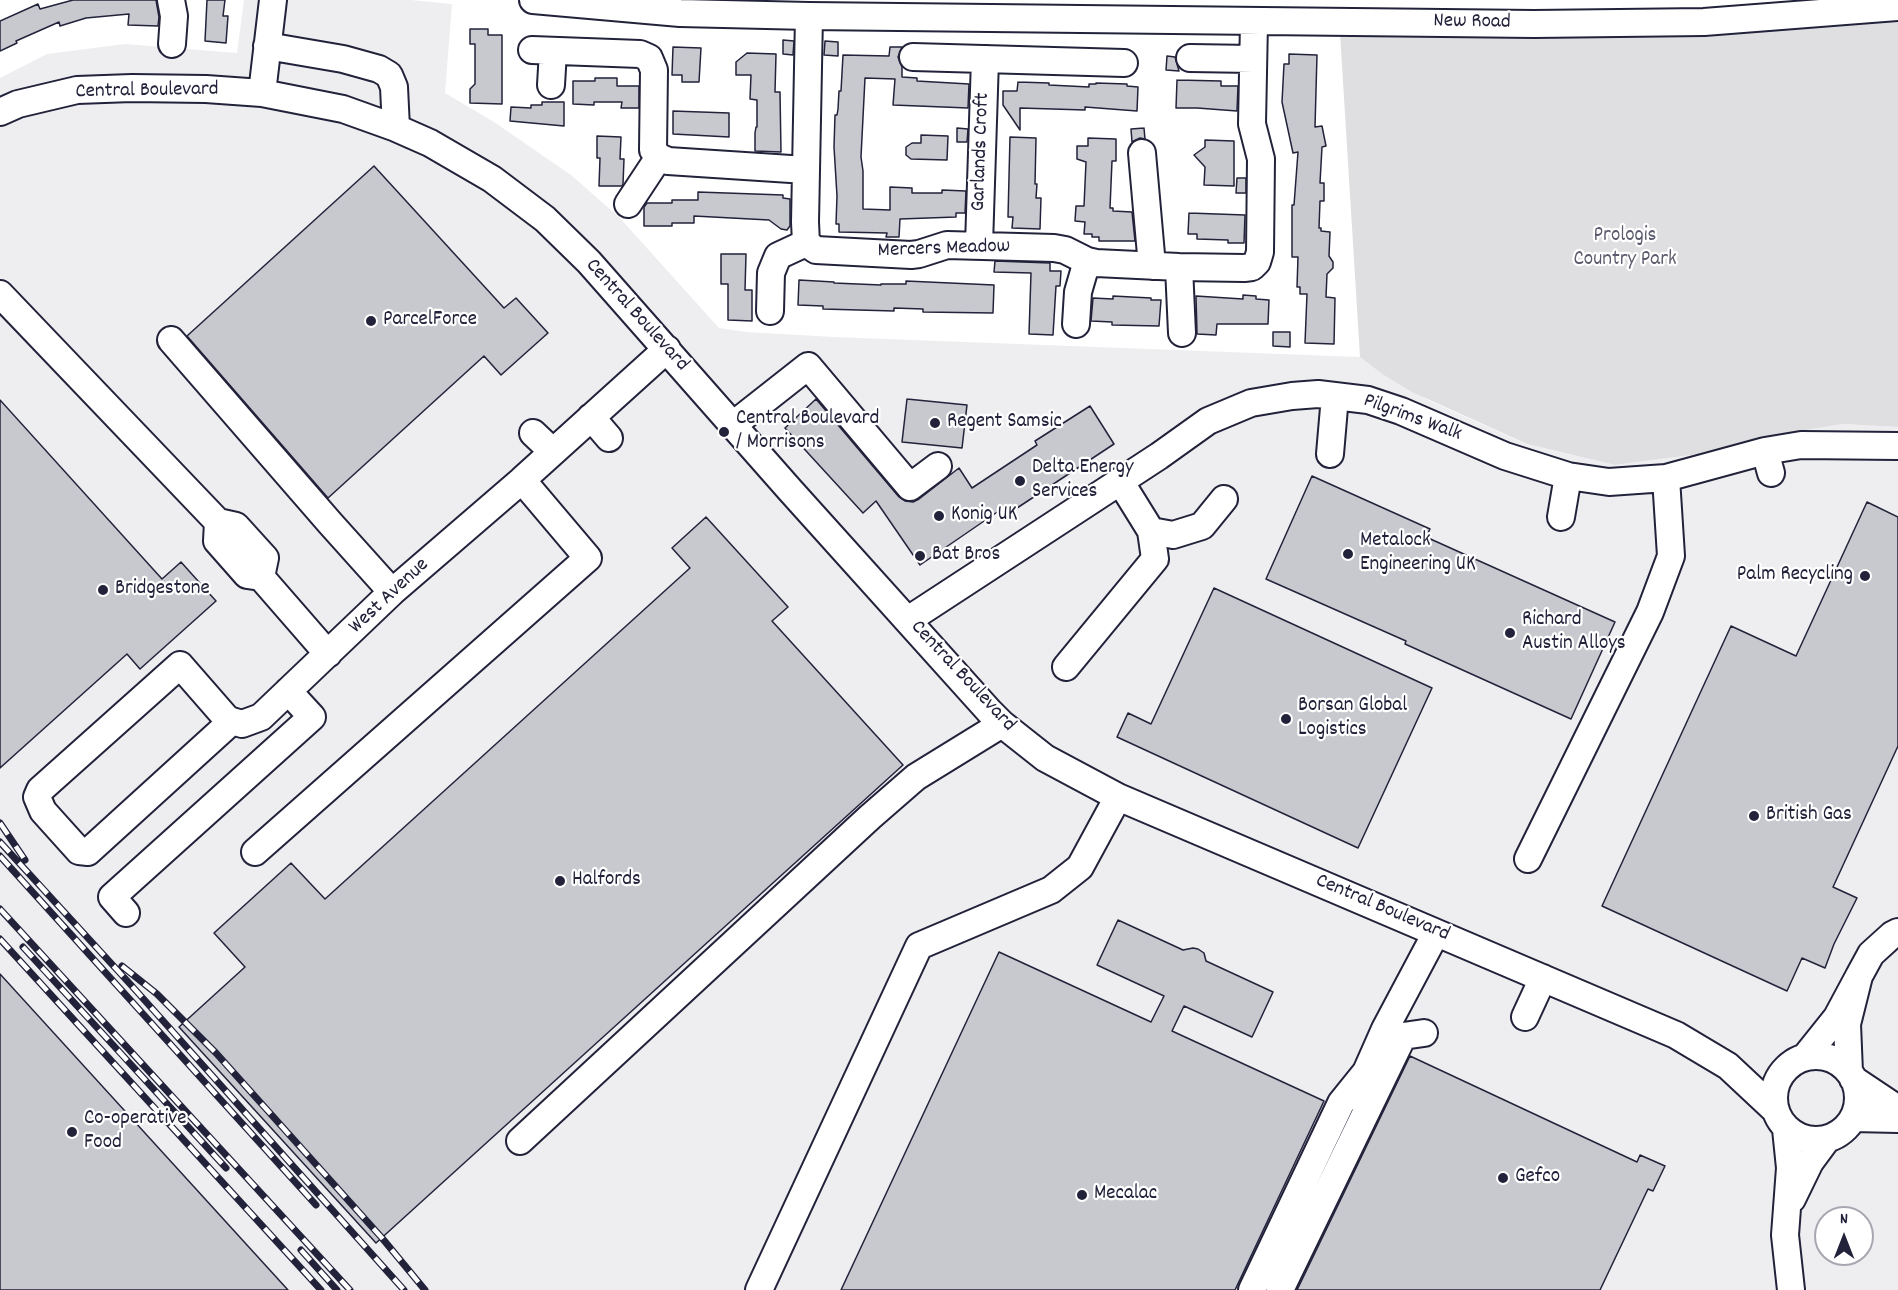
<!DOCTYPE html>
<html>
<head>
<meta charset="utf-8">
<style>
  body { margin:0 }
  #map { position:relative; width:1898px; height:1290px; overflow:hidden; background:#fff; font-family:Dekko,sans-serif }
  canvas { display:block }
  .north { position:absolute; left:1814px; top:1206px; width:60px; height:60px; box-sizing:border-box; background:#fff; border:2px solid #a7a7b1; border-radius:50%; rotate:0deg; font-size:16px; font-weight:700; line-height:24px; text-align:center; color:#22223b }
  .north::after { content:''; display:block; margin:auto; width:21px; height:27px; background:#22223b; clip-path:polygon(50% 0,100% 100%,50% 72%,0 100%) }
</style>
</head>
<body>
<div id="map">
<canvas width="1898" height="1290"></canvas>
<div class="north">N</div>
</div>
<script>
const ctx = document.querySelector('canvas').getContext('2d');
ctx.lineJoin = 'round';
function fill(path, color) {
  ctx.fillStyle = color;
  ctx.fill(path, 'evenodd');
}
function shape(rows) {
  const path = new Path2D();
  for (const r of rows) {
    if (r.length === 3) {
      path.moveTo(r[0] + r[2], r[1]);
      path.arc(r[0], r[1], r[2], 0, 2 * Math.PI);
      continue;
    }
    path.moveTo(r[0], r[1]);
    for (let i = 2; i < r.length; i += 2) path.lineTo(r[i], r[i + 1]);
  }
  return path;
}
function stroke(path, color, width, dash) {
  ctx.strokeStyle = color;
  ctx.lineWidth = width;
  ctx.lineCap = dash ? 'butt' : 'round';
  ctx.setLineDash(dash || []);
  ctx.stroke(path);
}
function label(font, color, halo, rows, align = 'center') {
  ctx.font = font + ' Dekko,sans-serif';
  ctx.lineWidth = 4.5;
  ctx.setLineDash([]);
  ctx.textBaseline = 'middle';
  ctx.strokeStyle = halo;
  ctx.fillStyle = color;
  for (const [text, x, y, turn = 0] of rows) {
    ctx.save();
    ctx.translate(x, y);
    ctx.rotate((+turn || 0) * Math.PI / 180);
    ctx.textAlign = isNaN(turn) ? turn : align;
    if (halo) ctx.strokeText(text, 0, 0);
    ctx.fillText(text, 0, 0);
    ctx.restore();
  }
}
fill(shape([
  [244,0,411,0,452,4,445,93,494,122,571,175,619,217,719,328,746,332,834,337,1360,357,1382,374,1430,401,1526,444,1615,465,1699,454,1762,437,1843,424,1898,427,1898,1290,0,1290,0,78,47,54,125,44,237,53],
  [1826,1218,1862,1218,1862,1254,1826,1254]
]), '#eeeef1');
fill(shape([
  [1898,21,1898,427,1843,424,1762,437,1699,454,1615,465,1527,444,1412,392,1382,374,1360,357,1340,33,1459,36,1681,36]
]), '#dfdfe2');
const building = shape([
  [73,0,156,0,159,17,158,26,128,25,129,14,86,18,60,26,59,22,16,41,17,43,0,51,0,21,38,4,40,9,73,0],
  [207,0,225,0,223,16,228,16,226,43,205,41,207,0],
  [470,29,488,29,488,35,502,35,502,104,470,103,470,89,475,84,475,44,470,44,470,29],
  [783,40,794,41,793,55,783,54,783,40],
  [825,41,838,42,838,56,824,55,825,41],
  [673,47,701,48,699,82,682,82,682,75,672,75,673,47],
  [890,47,902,47,898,57,902,67,902,77,917,78,917,81,969,84,968,108,893,105,895,79,865,78,861,157,863,171,863,209,890,210,890,187,912,188,912,193,942,193,942,190,966,191,965,213,956,213,956,217,900,219,899,237,886,237,887,233,839,232,839,224,836,224,837,196,834,147,835,115,837,115,838,109,839,91,841,91,843,55,889,56,890,47],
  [747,53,776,54,775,92,780,92,781,152,755,151,755,133,756,127,757,127,757,100,750,99,751,75,736,75,736,62,747,53],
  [1289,54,1317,55,1315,127,1322,126,1326,146,1322,147,1320,183,1324,183,1324,201,1320,201,1319,228,1321,228,1321,231,1330,232,1329,256,1333,262,1333,268,1327,274,1326,297,1335,298,1334,344,1305,343,1307,294,1300,294,1300,287,1297,287,1298,257,1292,257,1292,205,1294,205,1298,152,1293,153,1282,102,1284,64,1289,64,1289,54],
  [1167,56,1175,57,1179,71,1166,70,1167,56],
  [595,78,617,78,617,86,639,86,639,108,621,108,622,102,594,102,594,105,573,104,573,81,595,81,595,78],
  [1177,80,1221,81,1221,86,1238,86,1237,111,1197,108,1176,108,1177,80],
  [1018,82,1049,83,1049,85,1089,87,1089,84,1096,84,1096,83,1127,84,1127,86,1138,87,1137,111,1085,107,1085,110,1020,108,1020,130,1003,105,1003,91,1017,91,1018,82],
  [542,102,564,102,564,126,510,121,511,107,531,108,531,105,542,105,542,102],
  [673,111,729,113,729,137,673,134,673,111],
  [957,128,968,129,967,142,957,142,957,128],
  [1144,128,1145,139,1140,138,1132,142,1131,129,1144,128],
  [921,135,948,136,947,160,911,159,906,155,906,147,912,143,921,143,921,135],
  [597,136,621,137,620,159,624,159,623,184,622,186,599,186,600,158,597,158,597,136],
  [1010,137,1036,138,1035,184,1037,184,1036,198,1041,198,1040,229,1012,228,1013,217,1008,217,1010,137],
  [1088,138,1116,139,1116,161,1112,161,1110,208,1113,208,1113,211,1132,212,1135,241,1099,241,1099,237,1092,237,1092,234,1084,234,1085,222,1075,221,1076,206,1084,206,1086,162,1077,159,1077,146,1088,146,1088,138],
  [1205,140,1234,141,1234,186,1204,185,1205,167,1194,155,1205,147,1205,140],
  [374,166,504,308,516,298,548,333,501,375,484,356,328,498,187,336,374,166],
  [1237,178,1246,178,1246,193,1236,193,1237,178],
  [698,192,783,195,783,198,790,199,790,226,787,230,781,229,769,220,694,216,694,223,672,223,672,226,644,226,644,207,647,203,672,203,672,200,698,200,698,192],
  [1189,213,1245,215,1244,243,1228,243,1228,240,1197,239,1197,234,1188,234,1189,213],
  [721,254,746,254,745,290,752,290,752,321,728,320,728,284,721,284,721,254],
  [995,261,1050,263,1050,271,1061,271,1060,286,1056,286,1053,335,1029,334,1031,273,994,272,995,261],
  [799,280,834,282,834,283,881,285,881,284,906,284,906,281,994,285,993,313,923,312,923,309,894,308,894,311,823,309,823,306,798,305,799,280],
  [1243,295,1256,296,1256,299,1269,300,1268,324,1217,324,1216,335,1197,334,1196,296,1243,299,1243,295],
  [1113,296,1151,298,1151,300,1161,300,1159,326,1112,325,1112,322,1091,321,1093,298,1113,299,1113,296],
  [1273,332,1290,332,1290,347,1273,346,1273,332],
  [816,399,899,497,905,501,913,502,919,499,959,468,972,488,1037,445,1035,441,1090,406,1114,444,1011,512,1006,506,920,565,876,501,863,513,785,428,816,399],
  [907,399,967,405,962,448,902,442,907,399],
  [0,400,162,579,181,562,216,601,140,669,127,654,0,768,0,400],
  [1312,476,1430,529,1426,537,1615,622,1571,719,1405,644,1406,641,1266,579,1312,476],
  [1867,502,1898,517,1898,746,1833,887,1857,898,1834,944,1825,968,1802,958,1787,991,1602,906,1731,626,1796,656,1867,502],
  [706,517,788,607,772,621,903,765,376,1243,179,1027,245,967,214,933,291,863,325,899,690,568,672,548,706,517],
  [1214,588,1432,688,1358,848,1117,737,1128,713,1151,724,1214,588],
  [1118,920,1183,950,1193,948,1198,949,1204,953,1206,961,1273,992,1252,1037,1184,1006,1172,1031,1324,1101,1235,1290,841,1290,999,952,1151,1022,1164,996,1097,965,1118,920],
  [0,974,288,1290,0,1290,0,974],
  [1410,1056,1637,1162,1640,1155,1665,1166,1653,1191,1648,1189,1600,1290,1297,1290,1410,1056]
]);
fill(building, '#c8c8cf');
stroke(building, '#22223b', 1.5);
const minor = shape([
  [171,0,174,16,172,44],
  [533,0,680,13,809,16,1534,24,1704,22,1898,7],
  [267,46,343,59,379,69,389,75,394,87,396,128],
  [532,50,640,54,649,58,654,70,653,150,659,157,668,161,806,170],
  [913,57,1124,63],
  [1190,58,1253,59],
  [551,85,553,51],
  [262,93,273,0],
  [0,112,18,104,77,90,132,88,206,89,262,93,343,109,396,128,430,143,492,179,545,219,589,262,790,490,989,711,1002,724,1045,758,1118,797,1676,1035,1728,1066,1775,1110],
  [1142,153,1152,266],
  [628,204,659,157],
  [806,243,816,250,911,255,919,254,947,245,1054,248,1065,250,1087,261,1096,263,1179,267,1244,268,1252,267,1257,262,1260,252,1261,159,1252,124,1254,22],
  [806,243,805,222,809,16],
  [979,245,985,59],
  [1179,267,1182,333],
  [0,294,218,522],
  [770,311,771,273,778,256,806,243],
  [1076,324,1078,292,1087,261],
  [171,340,330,523,392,592],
  [591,417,609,438],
  [733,425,808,366,910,487,938,466],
  [533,433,552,451],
  [1765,451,1771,473],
  [1330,454,1335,396],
  [1120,481,1151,531,1173,535,1202,526,1224,499],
  [1561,517,1568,476],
  [261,577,265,558,236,526,218,522,217,541,247,575,261,577,328,654],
  [908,620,1159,456,1208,421,1251,403,1292,396,1318,394,1368,400,1401,411,1505,456,1568,476,1609,482,1666,478,1765,451,1801,445,1898,446],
  [1066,667,1155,559,1151,531],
  [232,721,88,852,79,851,43,811,37,797,40,790,180,665,228,720,232,721,242,724,261,717,392,592,522,480,667,349],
  [255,852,588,558,522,480],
  [1528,859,1650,612,1671,556,1666,478],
  [126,913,112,897,312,717,288,691],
  [1859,976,1871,954,1892,935,1898,932],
  [1525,1017,1543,978],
  [1816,1098,42],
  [1805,1057,1837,1017,1859,976,1847,1024,1849,1072],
  [1853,1079,1898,1109],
  [1853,1118,1898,1119],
  [1786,1129,1790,1168,1785,1235,1791,1290],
  [520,1141,870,817,916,777,1002,724],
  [1792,1199,1810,1162,1827,1139],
  [759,1290,919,946,1051,890,1080,867,1118,797],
  [1252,1290,1341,1103,1366,1072,1385,1029,1436,933],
  [1280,1290,1403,1036,1424,1033]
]);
stroke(minor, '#22223b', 30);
stroke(minor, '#fff', 26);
const rail = shape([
  [0,823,25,860],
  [0,842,131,985,404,1290],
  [0,856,316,1205],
  [0,909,350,1290],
  [0,939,321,1290],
  [23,947,226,1168],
  [122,966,157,994,216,1053,382,1238,425,1290],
  [301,1250,337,1290]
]);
stroke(rail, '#22223b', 7);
stroke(rail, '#fff', 4.5, [14]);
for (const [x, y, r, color] of [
  [371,321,6,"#22223b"],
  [935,423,6,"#22223b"],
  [724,432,6,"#22223b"],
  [1020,481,6,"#22223b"],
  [939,516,6,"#22223b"],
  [1348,554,6,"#22223b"],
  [920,556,6,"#22223b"],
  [1865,576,6,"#22223b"],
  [103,590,6,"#22223b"],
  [1510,633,6,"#22223b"],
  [1286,719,6,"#22223b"],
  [1754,816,6,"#22223b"],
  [560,881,6,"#22223b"],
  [72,1132,6,"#22223b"],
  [1503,1178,6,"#22223b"],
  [1082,1195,6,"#22223b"]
]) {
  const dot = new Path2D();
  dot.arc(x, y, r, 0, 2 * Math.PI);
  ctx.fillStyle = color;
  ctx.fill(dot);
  stroke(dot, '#fff', 2);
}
label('21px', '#22223b', '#fff', [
  ["New Road",1472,23,1],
  ["Central Boulevard",147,92,-1],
  ["Garlands Croft",982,152,-88],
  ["Mercers Meadow",944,250,-2],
  ["Central Boulevard",636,316,48],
  ["Pilgrims Walk",1412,419,20],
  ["West Avenue",390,597,-43],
  ["Central Boulevard",962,677,47],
  ["Central Boulevard",1382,909,23]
]);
label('21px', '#5b5b6d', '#fff', [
  ["Prologis",1625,237],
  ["Country Park",1625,261]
]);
label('21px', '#22223b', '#fff', [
  ["ParcelForce",383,321],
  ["Central Boulevard",736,420],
  ["/ Morrisons",736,444],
  ["Regent Samsic",947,423],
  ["Delta Energy",1032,469],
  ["Services",1032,493],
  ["Konig UK",951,516],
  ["Metalock",1360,542],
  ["Engineering UK",1360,566],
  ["Bat Bros",932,556],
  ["Palm Recycling",1853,576,"right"],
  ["Bridgestone",115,590],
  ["Richard",1522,621],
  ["Austin Alloys",1522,645],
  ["Borsan Global",1298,707],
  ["Logistics",1298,731],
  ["British Gas",1766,816],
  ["Halfords",572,881],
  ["Co-operative",84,1120],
  ["Food",84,1144],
  ["Gefco",1515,1178],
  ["Mecalac",1094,1195]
], 'left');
</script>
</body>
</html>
